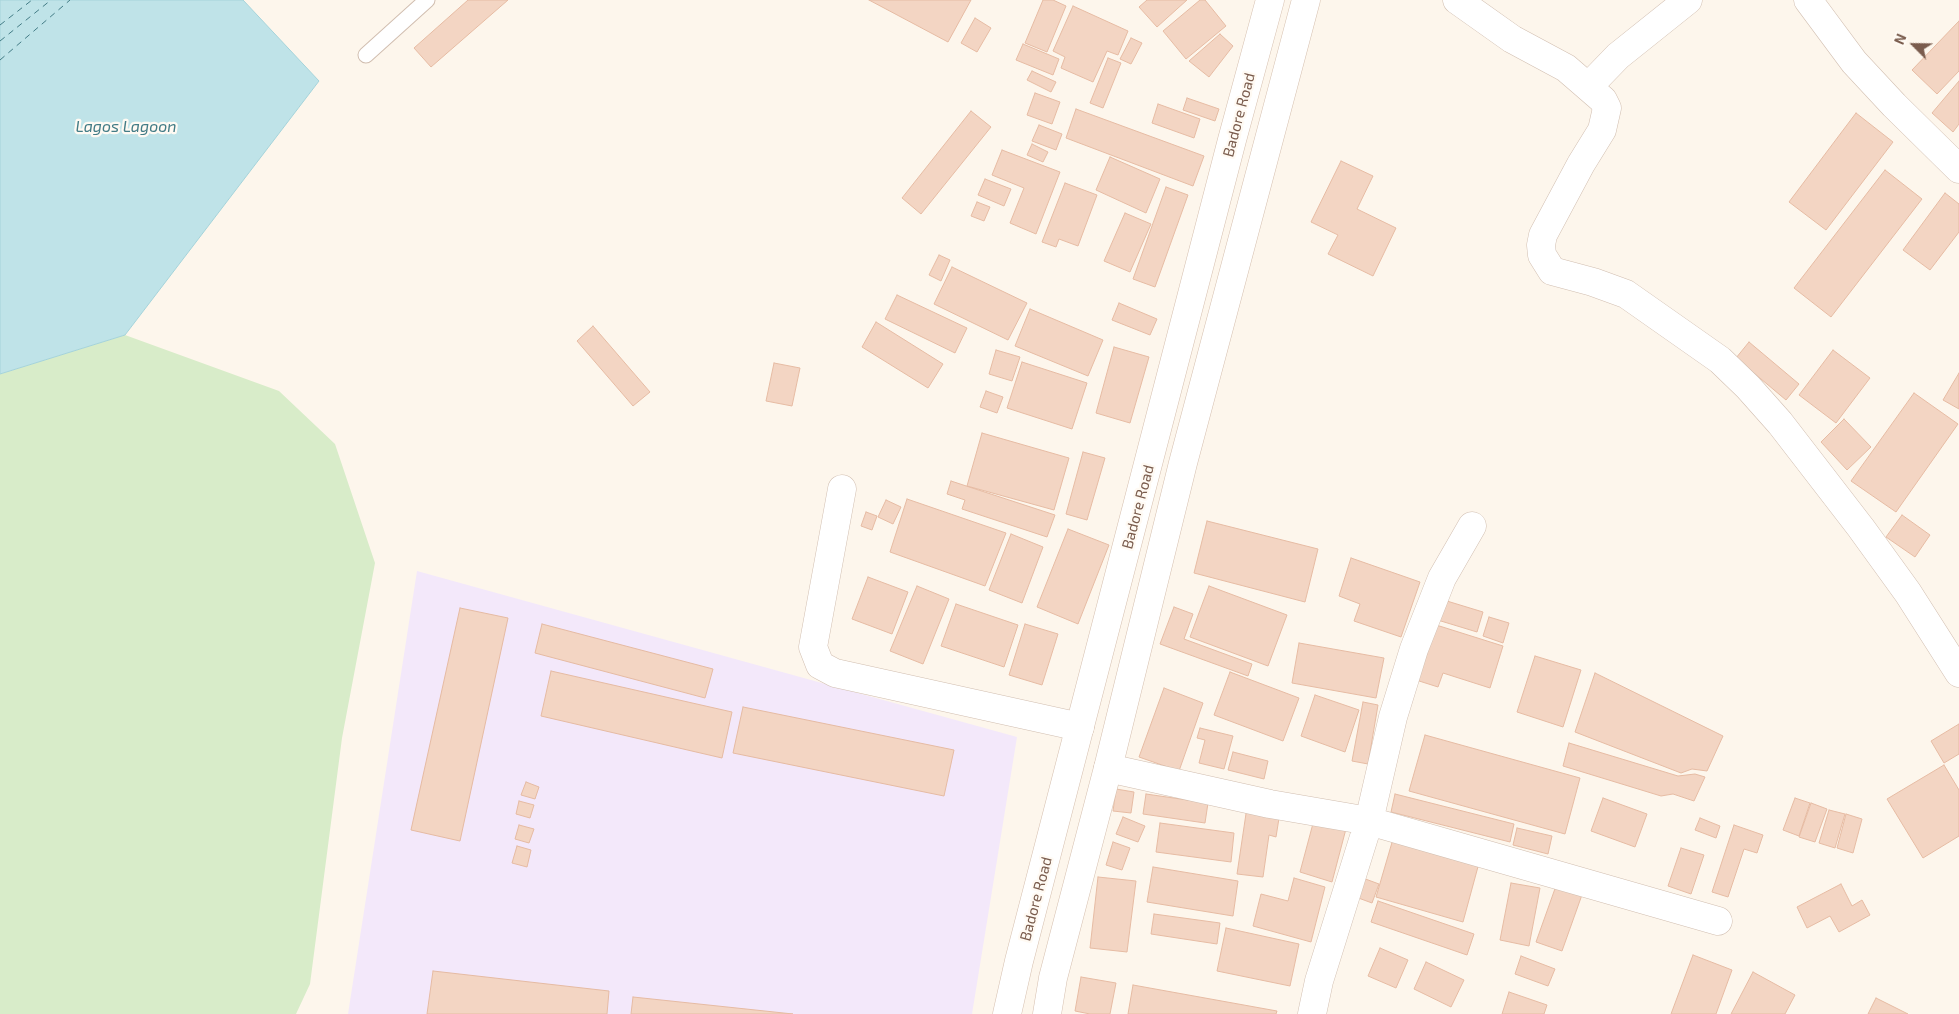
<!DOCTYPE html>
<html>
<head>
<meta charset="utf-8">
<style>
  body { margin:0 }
  #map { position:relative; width:1959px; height:1014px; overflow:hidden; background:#fdf6ec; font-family:"Exo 2",sans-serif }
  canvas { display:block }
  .north { position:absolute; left:1889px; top:20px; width:50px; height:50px; -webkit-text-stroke:4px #fffaf3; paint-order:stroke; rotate:293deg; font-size:14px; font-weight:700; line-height:20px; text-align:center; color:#7a5c4d }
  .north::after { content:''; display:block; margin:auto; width:18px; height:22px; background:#7a5c4d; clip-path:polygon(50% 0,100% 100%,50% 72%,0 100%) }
</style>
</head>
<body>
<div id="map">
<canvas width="1959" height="1014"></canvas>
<div class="north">N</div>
</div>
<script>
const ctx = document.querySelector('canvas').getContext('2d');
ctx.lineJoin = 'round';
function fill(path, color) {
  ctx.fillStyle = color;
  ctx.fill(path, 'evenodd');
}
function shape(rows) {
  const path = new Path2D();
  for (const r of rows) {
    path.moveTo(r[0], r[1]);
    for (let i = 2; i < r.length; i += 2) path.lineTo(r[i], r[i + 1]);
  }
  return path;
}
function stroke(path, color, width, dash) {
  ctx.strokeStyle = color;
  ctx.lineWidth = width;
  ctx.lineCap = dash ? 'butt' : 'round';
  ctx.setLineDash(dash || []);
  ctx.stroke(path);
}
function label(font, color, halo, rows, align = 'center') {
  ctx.font = font + ' "Exo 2",sans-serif';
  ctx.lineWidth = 4.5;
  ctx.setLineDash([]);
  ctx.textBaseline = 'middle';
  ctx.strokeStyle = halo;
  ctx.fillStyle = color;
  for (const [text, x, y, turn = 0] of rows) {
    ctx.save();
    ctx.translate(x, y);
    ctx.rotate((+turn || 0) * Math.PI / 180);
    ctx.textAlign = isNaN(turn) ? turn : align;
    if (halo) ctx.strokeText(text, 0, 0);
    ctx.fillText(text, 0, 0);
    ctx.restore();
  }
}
fill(shape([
  [417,571,1017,737,972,1014,348,1014]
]), '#f3e8fa');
fill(shape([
  [125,335,279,391,335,444,375,563,342,738,310,984,296,1014,0,1014,0,374]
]), '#d8ecc9');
const water = shape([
  [0,0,243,0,319,81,125,335,0,374,0,0]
]);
fill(water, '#bfe3e8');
stroke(water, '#a5d3da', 1);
stroke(shape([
  [0,25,32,0],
  [0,41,51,0],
  [0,60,70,0]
]), '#437c86', 1, [6, 5]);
const building = shape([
  [468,0,508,0,431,67,414,48,468,0],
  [869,0,971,0,948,42,869,0],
  [1043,0,1053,0,1066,6,1047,52,1025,43,1043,0],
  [1147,0,1187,0,1157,27,1139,7,1147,0],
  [1200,0,1205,0,1226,26,1186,59,1163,31,1200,0],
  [1073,6,1128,31,1118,55,1107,51,1093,82,1061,68,1065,57,1053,51,1073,6],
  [975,18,991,28,977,52,961,43,975,18],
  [1959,21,1959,71,1937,94,1912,70,1959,21],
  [1220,34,1233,46,1209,77,1189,61,1220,34],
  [1131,38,1142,43,1131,64,1120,59,1131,38],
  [1023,44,1059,59,1053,75,1016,60,1023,44],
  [1108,58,1121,63,1103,108,1090,103,1108,58],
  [1032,71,1056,82,1051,92,1027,80,1032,71],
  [1959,81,1959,124,1953,132,1932,113,1959,81],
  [1035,93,1060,102,1052,124,1027,115,1035,93],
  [1187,98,1219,109,1215,121,1183,110,1187,98],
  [1158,104,1200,119,1194,138,1152,123,1158,104],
  [1076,109,1204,156,1193,186,1066,138,1076,109],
  [971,111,991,127,921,214,902,198,971,111],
  [1856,113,1893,142,1826,230,1789,202,1856,113],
  [1039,125,1062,134,1056,150,1032,141,1039,125],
  [1032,144,1048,152,1043,162,1027,155,1032,144],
  [1002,150,1060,172,1036,234,1010,223,1024,188,992,175,1002,150],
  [1110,157,1160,179,1146,213,1096,190,1110,157],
  [1341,161,1373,176,1357,209,1396,228,1373,276,1328,254,1338,235,1311,222,1341,161],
  [1885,170,1922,199,1831,317,1794,288,1885,170],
  [985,179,1011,189,1004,206,978,195,985,179],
  [1065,183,1097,195,1078,246,1059,239,1056,247,1042,242,1065,183],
  [1166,187,1188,195,1155,287,1133,279,1166,187],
  [1945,193,1959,204,1959,232,1930,270,1903,250,1945,193],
  [977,202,990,207,984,221,971,216,977,202],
  [1125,213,1151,224,1130,272,1104,261,1125,213],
  [939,255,950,260,941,281,929,275,939,255],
  [952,267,1027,303,1008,340,934,304,952,267],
  [897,295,967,328,955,353,885,319,897,295],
  [1119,303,1157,319,1150,335,1112,320,1119,303],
  [1030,309,1103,340,1088,376,1015,346,1030,309],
  [876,322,943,364,928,388,862,347,876,322],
  [593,326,650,392,633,406,577,341,593,326],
  [1749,342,1799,384,1786,400,1736,358,1749,342],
  [1114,347,1149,357,1130,423,1096,413,1114,347],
  [996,350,1020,357,1012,381,989,374,996,350],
  [1833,350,1870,378,1836,423,1799,395,1833,350],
  [1022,362,1087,383,1072,429,1007,408,1022,362],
  [774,363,800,368,792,406,766,401,774,363],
  [1959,373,1959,409,1943,400,1959,373],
  [986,391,1003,397,997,413,980,407,986,391],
  [1914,393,1958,424,1896,512,1851,481,1914,393],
  [1844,419,1871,447,1847,470,1821,442,1844,419],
  [982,433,1069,458,1054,510,967,486,982,433],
  [1083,452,1105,458,1087,520,1066,514,1083,452],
  [951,481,1055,515,1047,537,962,509,965,500,947,494,951,481],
  [907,499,1006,533,985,586,890,552,907,499],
  [886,500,901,507,893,524,878,517,886,500],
  [866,512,877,516,872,530,861,526,866,512],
  [1902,515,1930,535,1915,557,1886,537,1902,515],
  [1207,521,1318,549,1305,602,1194,573,1207,521],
  [1068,529,1109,545,1078,624,1037,607,1068,529],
  [1011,534,1043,547,1022,603,989,590,1011,534],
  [1351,558,1420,582,1401,637,1354,621,1360,604,1339,596,1351,558],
  [868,577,908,592,892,634,852,619,868,577],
  [917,586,949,599,923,664,890,651,917,586],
  [1209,586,1287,615,1268,666,1190,637,1209,586],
  [1437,598,1483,612,1477,632,1431,618,1437,598],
  [956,604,1018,625,1004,667,941,646,956,604],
  [1174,607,1193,614,1184,639,1252,664,1248,676,1160,644,1174,607],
  [460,608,508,618,460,841,411,830,460,608],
  [1489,617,1509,623,1503,643,1483,636,1489,617],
  [542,624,713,669,705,698,535,653,542,624],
  [1025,624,1058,634,1042,685,1009,675,1025,624],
  [1433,624,1503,646,1490,688,1443,673,1438,687,1416,680,1433,624],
  [1299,643,1384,658,1376,698,1292,683,1299,643],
  [1535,656,1581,670,1563,727,1517,712,1535,656],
  [551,671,732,712,722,758,541,716,551,671],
  [1230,672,1299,698,1283,741,1214,715,1230,672],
  [1595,673,1723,736,1707,771,1692,769,1681,773,1575,732,1595,673],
  [1164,688,1203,703,1179,771,1139,757,1164,688],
  [1315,695,1359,710,1345,752,1301,736,1315,695],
  [1363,702,1378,705,1368,764,1352,761,1363,702],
  [743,707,954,750,944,796,733,753,743,707],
  [1959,724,1959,754,1944,763,1931,741,1959,724],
  [1200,728,1233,736,1224,769,1199,763,1205,740,1197,738,1200,728],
  [1425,735,1580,778,1565,834,1409,791,1425,735],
  [1569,743,1678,776,1695,774,1705,777,1694,801,1673,794,1661,796,1563,766,1569,743],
  [1233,752,1268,761,1264,779,1228,770,1233,752],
  [1944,765,1959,790,1959,836,1923,858,1887,799,1944,765],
  [526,782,539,787,535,799,521,795,526,782],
  [1116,789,1134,792,1131,813,1113,811,1116,789],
  [1146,794,1208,803,1205,823,1143,814,1146,794],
  [1395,794,1514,824,1510,842,1391,812,1395,794],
  [1603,798,1647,814,1635,847,1591,831,1603,798],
  [1795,798,1810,803,1799,836,1783,830,1795,798],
  [519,801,534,805,530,818,516,814,519,801],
  [1811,803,1827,809,1815,842,1799,837,1811,803],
  [1247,807,1280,812,1276,837,1269,835,1263,877,1237,874,1247,807],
  [1829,810,1845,814,1835,848,1819,843,1829,810],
  [1846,814,1862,819,1853,853,1837,848,1846,814],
  [1315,816,1347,825,1332,882,1300,872,1315,816],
  [1123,817,1145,826,1138,842,1116,834,1123,817],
  [1700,818,1720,826,1716,838,1695,830,1700,818],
  [1160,823,1234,833,1231,862,1156,852,1160,823],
  [519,825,534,829,529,843,515,839,519,825],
  [1734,825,1763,835,1757,853,1744,849,1728,897,1712,892,1734,825],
  [1517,828,1552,836,1548,854,1513,845,1517,828],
  [1393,839,1479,863,1463,922,1376,897,1393,839],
  [1113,842,1130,848,1122,870,1106,865,1113,842],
  [517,846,531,850,527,867,512,863,517,846],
  [1681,848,1704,855,1691,894,1668,886,1681,848],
  [1153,867,1238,881,1233,916,1147,902,1153,867],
  [1098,877,1136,881,1127,952,1090,948,1098,877],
  [1360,877,1379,884,1372,903,1353,896,1360,877],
  [1294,878,1325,887,1311,942,1253,926,1261,894,1288,901,1294,878],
  [1511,883,1540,888,1529,946,1500,940,1511,883],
  [1557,883,1583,892,1562,951,1536,942,1557,883],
  [1841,884,1852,906,1862,900,1870,915,1839,932,1830,916,1807,928,1797,907,1841,884],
  [1378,901,1474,934,1467,955,1371,922,1378,901],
  [1154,914,1220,923,1217,944,1151,934,1154,914],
  [1226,928,1299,944,1290,986,1217,971,1226,928],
  [1380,948,1408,960,1396,988,1368,976,1380,948],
  [1693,955,1732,970,1716,1014,1671,1014,1693,955],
  [1521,956,1555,969,1548,986,1515,974,1521,956],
  [1426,962,1464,980,1451,1007,1414,989,1426,962],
  [433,971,609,991,607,1014,427,1014,433,971],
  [1753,972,1795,995,1785,1014,1731,1014,1753,972],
  [1081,977,1116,983,1110,1014,1090,1014,1075,1011,1081,977],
  [1133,985,1277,1011,1276,1014,1128,1014,1133,985],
  [1509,992,1547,1005,1544,1014,1502,1014,1509,992],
  [633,997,793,1014,631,1014,633,997],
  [1876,998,1908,1014,1868,1014,1876,998]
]);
fill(building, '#f3d5c3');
stroke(building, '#e6bba3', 1);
const lane = shape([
  [366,55,427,0]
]);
const street = shape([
  [1457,0,1512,39,1566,68,1588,87],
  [1688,0,1618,56,1588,87,1603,100,1607,108,1602,130,1581,164,1543,235,1541,245,1542,255,1552,271,1593,282,1626,294,1720,360,1748,387,1780,423,1861,528,1908,593,1959,673],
  [1808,0,1854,62,1894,105,1959,169],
  [842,489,813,647,820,665,835,673,1080,727],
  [1108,768,1270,804,1369,821,1718,921],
  [1312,1014,1319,981,1369,821,1393,717,1414,649,1442,578,1472,526]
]);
const secondary = shape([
  [1007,1014,1019,961,1232,140,1270,0],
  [1047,1014,1053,978,1108,768,1183,463,1306,0]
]);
stroke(lane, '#d1beb0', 17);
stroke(street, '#d1beb0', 29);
stroke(secondary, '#d6c0b0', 29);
stroke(lane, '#fff', 15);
stroke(street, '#fff', 28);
stroke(secondary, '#fff', 28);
label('15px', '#7a5c4d', '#fffaf3', [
  ["Badore Road",1239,115,-75],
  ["Badore Road",1138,507,-75],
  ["Badore Road",1036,899,-75]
]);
label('italic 16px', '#437c86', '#fffaf3', [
  ["Lagos Lagoon",126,127]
]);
</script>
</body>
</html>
